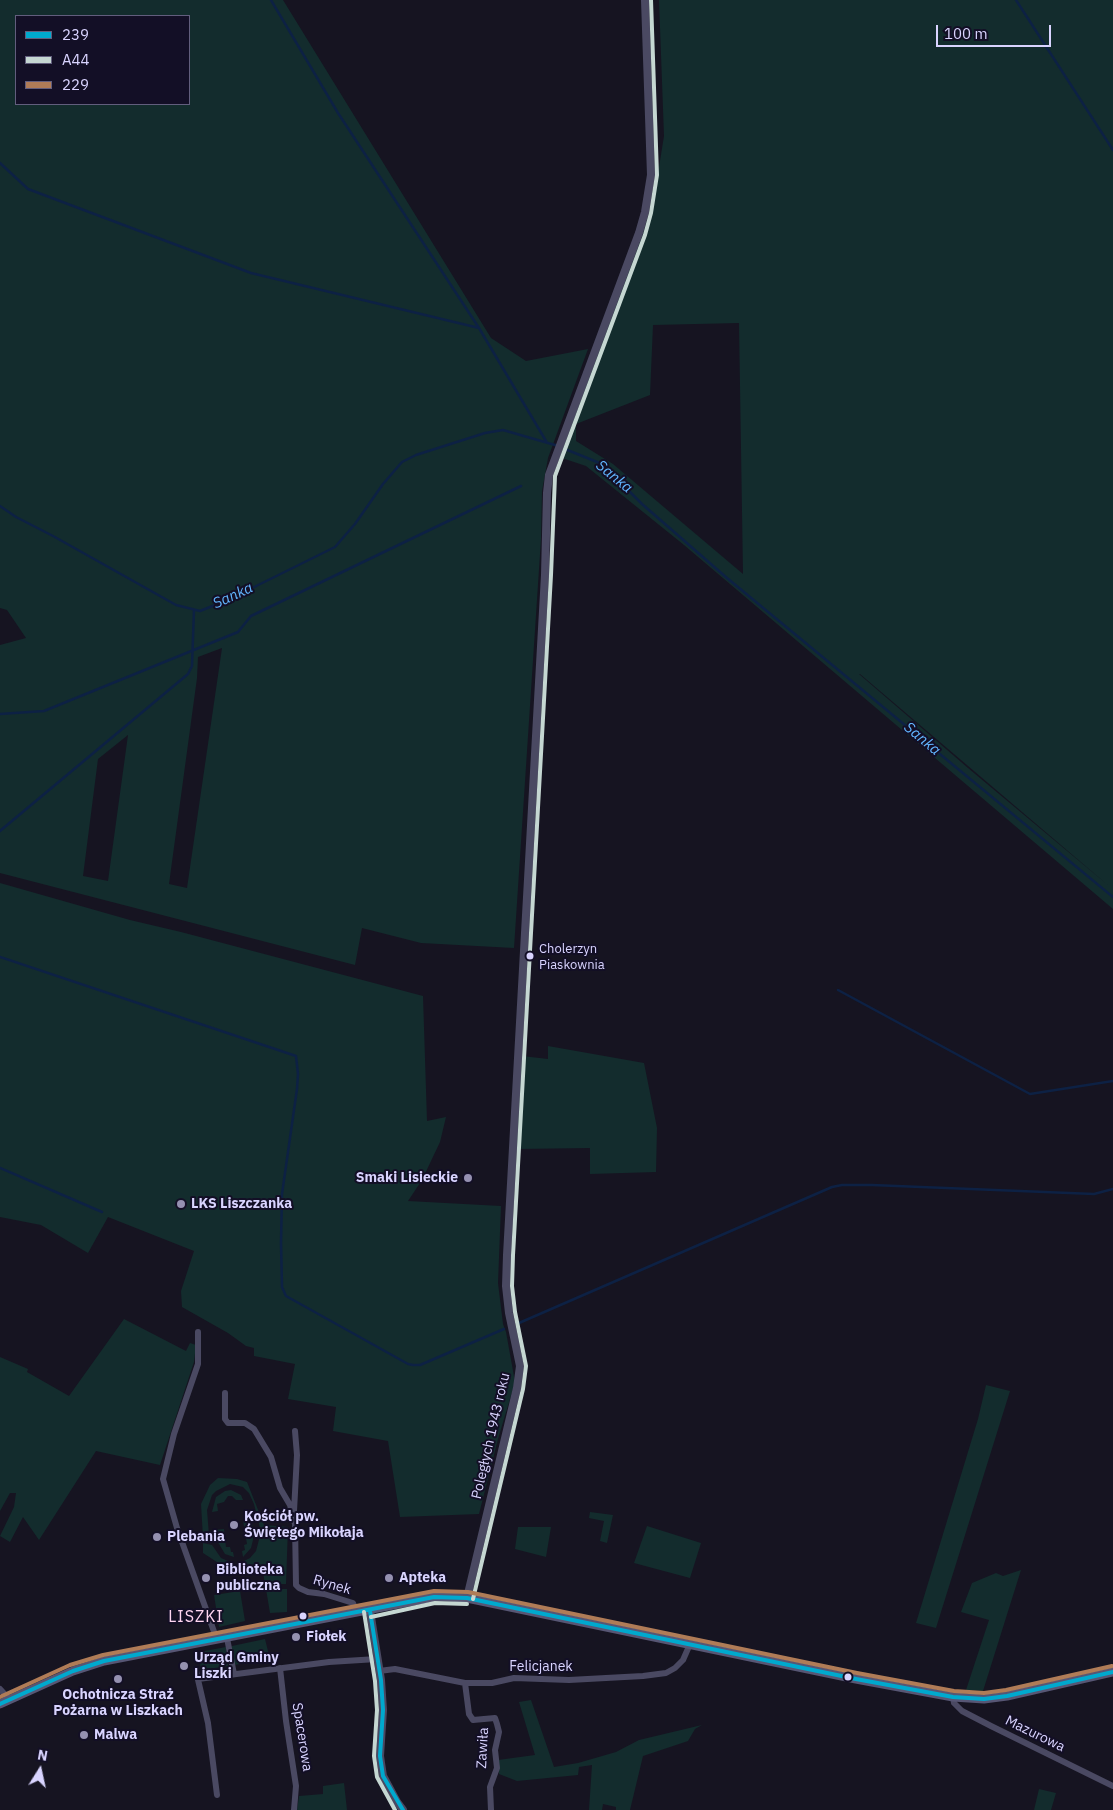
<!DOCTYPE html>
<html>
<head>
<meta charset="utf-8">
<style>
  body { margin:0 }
  #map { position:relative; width:1113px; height:1810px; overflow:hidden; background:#161421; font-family:"IBM Plex Sans",sans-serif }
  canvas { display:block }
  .legend { position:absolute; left:15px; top:15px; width:175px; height:90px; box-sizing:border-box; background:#130f26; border:1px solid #625e7d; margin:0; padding:6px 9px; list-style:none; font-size:15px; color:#d9d4ff }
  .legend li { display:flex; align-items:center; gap:10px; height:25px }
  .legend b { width:25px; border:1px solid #625e7d }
  .north { position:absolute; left:15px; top:1745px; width:50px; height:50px; -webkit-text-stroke:4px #130f26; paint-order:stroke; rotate:10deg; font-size:14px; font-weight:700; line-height:20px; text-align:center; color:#d9d4ff }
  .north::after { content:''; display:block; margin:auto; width:18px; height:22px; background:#d9d4ff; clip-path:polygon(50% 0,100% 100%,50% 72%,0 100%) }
  .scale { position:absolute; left:936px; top:25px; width:115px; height:22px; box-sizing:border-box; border:2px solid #d9d4ff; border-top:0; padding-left:6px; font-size:15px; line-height:18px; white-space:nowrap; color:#d9d4ff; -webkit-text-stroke:4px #130f26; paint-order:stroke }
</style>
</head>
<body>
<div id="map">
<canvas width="1113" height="1810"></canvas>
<ul class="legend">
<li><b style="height:6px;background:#00a9ce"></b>239</li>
<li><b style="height:6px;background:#c5d7d2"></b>A44</li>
<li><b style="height:6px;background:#b07c57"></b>229</li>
</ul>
<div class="north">N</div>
<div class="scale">100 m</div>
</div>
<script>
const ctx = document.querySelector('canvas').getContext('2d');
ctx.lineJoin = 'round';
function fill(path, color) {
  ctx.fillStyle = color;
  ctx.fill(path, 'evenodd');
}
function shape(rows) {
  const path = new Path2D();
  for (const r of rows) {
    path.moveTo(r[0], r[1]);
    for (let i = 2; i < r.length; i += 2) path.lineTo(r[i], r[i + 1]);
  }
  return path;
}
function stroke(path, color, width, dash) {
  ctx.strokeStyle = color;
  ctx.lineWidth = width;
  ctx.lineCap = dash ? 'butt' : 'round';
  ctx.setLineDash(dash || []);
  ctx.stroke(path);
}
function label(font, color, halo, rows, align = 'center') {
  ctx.font = font + ' "IBM Plex Sans",sans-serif';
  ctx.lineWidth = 4;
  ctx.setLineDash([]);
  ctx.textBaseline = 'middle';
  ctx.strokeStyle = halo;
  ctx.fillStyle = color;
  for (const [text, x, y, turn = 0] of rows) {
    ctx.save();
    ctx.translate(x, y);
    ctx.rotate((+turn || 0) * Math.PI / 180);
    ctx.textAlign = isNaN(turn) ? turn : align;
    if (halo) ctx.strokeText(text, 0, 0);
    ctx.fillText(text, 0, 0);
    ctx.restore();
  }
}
fill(shape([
  [0,0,283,0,491,338,526,361,588,349,548,458,542,491,541,539,514,948,421,943,362,928,355,965,0,873,0,645,26,638,7,610,0,608],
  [16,16,189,16,189,104,16,104],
  [222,648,187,888,169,884,197,678,198,657],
  [128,735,108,881,83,876,98,759],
  [659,0,1113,0,1113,909,684,545,586,466,559,457,641,238,654,198,664,136],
  [739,323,743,574,613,464,576,441,576,424,650,395,653,325],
  [859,674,860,674,1109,886,968,768],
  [0,883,130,920,181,932,423,996,427,1121,446,1117,440,1142,422,1180,408,1201,501,1206,498,1283,503,1324,506,1332,515,1382,498,1439,479,1514,400,1517,388,1441,333,1431,336,1407,288,1399,295,1364,254,1356,254,1348,246,1346,228,1333,182,1307,181,1291,194,1251,108,1217,88,1253,41,1225,0,1217],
  [548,1046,644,1063,657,1128,656,1172,590,1174,590,1148,516,1149,522,1056,548,1059],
  [124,1319,186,1351,190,1343,196,1345,194,1362,160,1465,96,1451,39,1540,23,1517,10,1542,0,1536,14,1507,16,1493,10,1493,0,1511,0,1357,28,1369,27,1372,69,1396],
  [986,1385,1010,1391,936,1628,916,1623,978,1419],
  [218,1478,237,1479,247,1482,264,1525,288,1527,286,1584,265,1584,263,1572,246,1574,244,1561,250,1558,256,1551,261,1532,254,1504,249,1493,243,1487,230,1484,216,1491,212,1495,207,1510,209,1535,203,1538,201,1504,210,1485],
  [231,1490,241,1495,243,1500,236,1500,232,1496,228,1496,224,1502,217,1504,218,1511,212,1512,216,1497,225,1491],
  [590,1512,613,1515,607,1543,600,1541,604,1521,589,1518],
  [252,1520,253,1540,251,1548,243,1557,242,1551,245,1550,244,1545,247,1544,243,1521],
  [647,1526,701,1543,690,1578,634,1563],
  [518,1527,551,1527,546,1557,515,1549],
  [224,1529,226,1547,230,1547,231,1552,233,1552,234,1557,225,1554,216,1539,214,1530],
  [203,1543,212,1545,221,1558,235,1564,237,1575,203,1553],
  [1021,1570,983,1691,966,1690,989,1620,961,1612,972,1583,996,1573,1003,1576],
  [266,1589,287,1589,287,1612,270,1613],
  [240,1591,245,1621,219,1627,214,1595],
  [265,1639,270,1659,234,1665,231,1648,232,1646],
  [226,1647,228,1666,201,1670,200,1663,196,1663,194,1653],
  [531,1700,554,1767,578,1763,616,1752,639,1740,702,1725,695,1729,688,1741,643,1756,630,1810,616,1810,616,1807,603,1804,602,1810,589,1810,592,1765,579,1767,578,1775,517,1781,499,1774,498,1760,535,1755,519,1702],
  [344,1783,347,1810,297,1810,299,1796,323,1794,323,1786],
  [1039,1789,1056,1793,1051,1810,1034,1810]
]), '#132c2d');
stroke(shape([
  [271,0,338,113,479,328,546,441],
  [1016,0,1113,150],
  [0,163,28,189,251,273,479,328],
  [0,506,16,517,53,536,176,605,200,611,230,599,335,547,355,524,383,484,402,462,416,455,485,433,503,430,555,445,602,464,642,504,727,578,1113,897],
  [0,714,44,711,238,632,251,616,521,486],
  [0,831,188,674,192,666,194,610],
  [0,957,296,1056,298,1074,297,1089,282,1194,281,1243,282,1287,286,1296,408,1364,413,1365,420,1365,504,1329],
  [838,990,1030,1094,1113,1081],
  [0,1168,102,1212],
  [519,1323,832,1187,842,1185,872,1185,1094,1194,1113,1189]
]), '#0d2144', 2.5);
stroke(shape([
  [198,1332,198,1364,174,1434,163,1479,177,1528,217,1640],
  [225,1393,225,1419,228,1423,245,1423,254,1429,271,1457,280,1488,290,1505,295,1524,296,1585,299,1588,308,1592,324,1594,353,1603,357,1613],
  [294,1511,297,1455,295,1431],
  [227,1638,234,1674],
  [280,1668,286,1721,296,1786,294,1810],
  [196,1671,208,1723,217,1795],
  [379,1671,395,1669,465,1683,492,1683,514,1678,569,1680,643,1676,666,1673,675,1668,683,1660,690,1644],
  [198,1679,329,1662,377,1659],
  [465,1683,469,1714,473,1720,495,1718,497,1724,499,1732,495,1750,497,1768,490,1787,491,1810],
  [0,1689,10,1700],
  [953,1697,954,1703,962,1711,991,1726,1113,1786]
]), '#4a4962', 6);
stroke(shape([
  [467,1598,517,1388,520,1366,509,1313,506,1286,507,1255,545,575,547,493,549,475,639,233,645,212,651,175,645,0],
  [370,1611,381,1680,383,1710,380,1756,383,1776,397,1802,403,1810]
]), '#4a4962', 8);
stroke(shape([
  [0,1704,73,1671,104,1661,434,1597,444,1597,467,1598,856,1679,953,1697,984,1699,1007,1696,1113,1672]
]), '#575674', 9);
stroke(shape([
  [370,1611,381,1680,383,1710,380,1756,383,1776,403,1810],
  [0,1704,73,1671,104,1661,434,1597,467,1598,856,1679,953,1697,984,1699,1007,1696,1113,1672]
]), '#00a9ce', 4);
stroke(shape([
  [473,1599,523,1389,526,1366,515,1312,512,1286,513,1255,551,575,555,476,645,235,651,213,657,175,651,0],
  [364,1612,375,1681,377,1710,374,1756,377,1777,395,1810],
  [371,1617,435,1603,467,1604]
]), '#c5d7d2', 4);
stroke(shape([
  [0,1697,70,1665,103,1655,434,1591,468,1592,857,1673,954,1691,984,1693,1006,1690,1112,1666]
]), '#b07c57', 4);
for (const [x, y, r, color] of [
  [530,956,4.5,"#d9d4ff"],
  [468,1178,5,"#9591b1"],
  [181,1204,5,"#9591b1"],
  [234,1525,5,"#9591b1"],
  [157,1537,5,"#9591b1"],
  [206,1578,5,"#9591b1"],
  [389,1578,5,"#9591b1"],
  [303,1616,4.5,"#d9d4ff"],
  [296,1637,5,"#9591b1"],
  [184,1666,5,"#9591b1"],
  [848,1677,4.5,"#d9d4ff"],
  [118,1679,5,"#9591b1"],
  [84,1735,5,"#9591b1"]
]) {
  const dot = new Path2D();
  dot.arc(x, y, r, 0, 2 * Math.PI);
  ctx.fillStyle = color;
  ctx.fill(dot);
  stroke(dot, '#130f26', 2);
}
label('13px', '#d9d4ff', '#130f26', [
  ["Cholerzyn",539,949],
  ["Piaskownia",539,965]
], 'left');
label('bold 14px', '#d9d4ff', '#130f26', [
  ["Smaki Lisieckie",458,1178,"right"],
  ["LKS Liszczanka",191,1204],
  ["Kościół pw.",244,1517],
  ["Świętego Mikołaja",244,1533],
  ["Plebania",167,1537],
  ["Biblioteka",216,1570],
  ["publiczna",216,1586],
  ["Apteka",399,1578],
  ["Fiołek",306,1637],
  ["Urząd Gminy",194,1658],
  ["Liszki",194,1674],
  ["Ochotnicza Straż",118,1695,"center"],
  ["Pożarna w Liszkach",118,1711,"center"],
  ["Malwa",94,1735]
], 'left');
label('14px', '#d9d4ff', '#130f26', [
  ["Poległych 1943 roku",491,1436,-77],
  ["Rynek",332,1585,16],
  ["Felicjanek",541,1667],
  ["Mazurowa",1035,1734,26],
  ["Spacerowa",302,1737,81],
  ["Zawiła",483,1748,-87]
]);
label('italic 15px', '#62b6ff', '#130f26', [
  ["Sanka",614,477,39],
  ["Sanka",233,596,-25],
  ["Sanka",922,739,40]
]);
ctx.letterSpacing = '1px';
label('16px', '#ffd6f0', '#130f26', [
  ["LISZKI",196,1617]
]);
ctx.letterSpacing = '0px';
</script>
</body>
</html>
